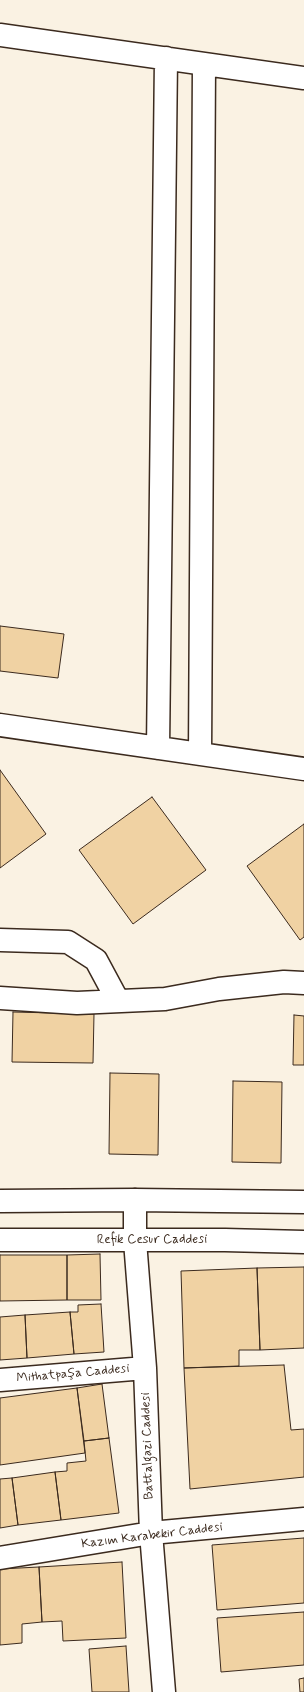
<!DOCTYPE html>
<html>
<head>
<meta charset="utf-8">
<style>
  body { margin:0 }
  canvas { display:block; background:#faf2e3 }
</style>
</head>
<body>
<canvas width="304" height="1692"></canvas>
<script>
const ctx = document.querySelector('canvas').getContext('2d');
ctx.lineJoin = 'round';
function fill(path, color) {
  ctx.fillStyle = color;
  ctx.fill(path, 'evenodd');
}
function shape(rows) {
  const path = new Path2D();
  for (const r of rows) {
    path.moveTo(r[0], r[1]);
    for (let i = 2; i < r.length; i += 2) path.lineTo(r[i], r[i + 1]);
  }
  return path;
}
function stroke(path, color, width, dash) {
  ctx.strokeStyle = color;
  ctx.lineWidth = width;
  ctx.lineCap = dash ? 'butt' : 'round';
  ctx.setLineDash(dash || []);
  ctx.stroke(path);
}
function label(font, color, halo, rows, align = 'center') {
  ctx.font = font + ' Mynerve,sans-serif';
  ctx.lineWidth = 3;
  ctx.setLineDash([]);
  ctx.textBaseline = 'middle';
  ctx.strokeStyle = halo;
  ctx.fillStyle = color;
  for (const [text, x, y, turn = 0] of rows) {
    ctx.save();
    ctx.translate(x, y);
    ctx.rotate((+turn || 0) * Math.PI / 180);
    ctx.textAlign = isNaN(turn) ? turn : align;
    if (halo) ctx.strokeText(text, 0, 0);
    ctx.fillText(text, 0, 0);
    ctx.restore();
  }
}
const building = shape([
  [0,626,64,634,58,678,0,671,0,626],
  [0,770,46,834,0,868,0,770],
  [152,797,206,870,133,924,79,850,152,797],
  [304,824,304,937,300,940,247,866,304,824],
  [13,1012,94,1014,93,1063,12,1062,13,1012],
  [294,1015,304,1016,304,1065,293,1065,294,1015],
  [110,1073,159,1074,158,1155,109,1154,110,1073],
  [233,1081,282,1082,281,1163,232,1162,233,1081],
  [100,1254,101,1300,67,1300,67,1255,100,1254],
  [0,1255,67,1255,67,1300,0,1301,0,1255],
  [304,1267,304,1348,260,1350,257,1268,304,1267],
  [257,1268,260,1350,239,1350,239,1366,184,1368,181,1271,257,1268],
  [101,1304,104,1352,74,1354,70,1312,78,1312,78,1305,101,1304],
  [70,1312,74,1354,27,1358,25,1315,70,1312],
  [25,1315,27,1358,0,1360,0,1317,25,1315],
  [284,1365,291,1430,304,1429,304,1477,190,1489,184,1368,284,1365],
  [102,1384,109,1438,84,1441,77,1388,102,1384],
  [77,1388,85,1453,0,1465,0,1398,77,1388],
  [109,1438,119,1513,61,1520,55,1472,67,1471,67,1463,86,1461,84,1441,109,1438],
  [55,1472,61,1520,18,1525,12,1478,55,1472],
  [12,1478,18,1525,0,1528,0,1479,12,1478],
  [304,1538,304,1603,217,1610,212,1545,304,1538],
  [122,1562,126,1638,63,1641,62,1621,42,1622,39,1567,122,1562],
  [39,1567,42,1622,22,1624,22,1643,0,1645,0,1569,39,1567],
  [304,1612,304,1665,221,1672,217,1618,304,1612],
  [126,1646,129,1692,92,1692,89,1649,126,1646],
  [304,1678,304,1692,300,1692,299,1679,304,1678]
]);
fill(building, '#f0d2a3');
stroke(building, '#3b2a1e', 1);
const minor = shape([
  [0,35,304,78],
  [0,725,304,769],
  [158,748,166,58],
  [200,754,204,64],
  [0,940,68,942,96,960,118,1001],
  [0,998,77,1003,165,999,219,989,284,982,304,983],
  [135,1200,135,1241,145,1368,151,1533,164,1692],
  [0,1201,135,1200,304,1202],
  [0,1240,225,1240,304,1242],
  [0,1380,145,1368],
  [0,1558,151,1533,304,1519]
]);
stroke(minor, '#3b2a1e', 25);
stroke(minor, '#fff', 22);
label('13px', '#3b2a1e', '#fff', [
  ["Refik Cesur Caddesi",152,1240],
  ["Mithatpaşa Caddesi",73,1374,-5],
  ["Battalgazi Caddesi",148,1446,-92],
  ["Kazım Karabekir Caddesi",152,1536,-7]
]);
</script>
</body>
</html>
